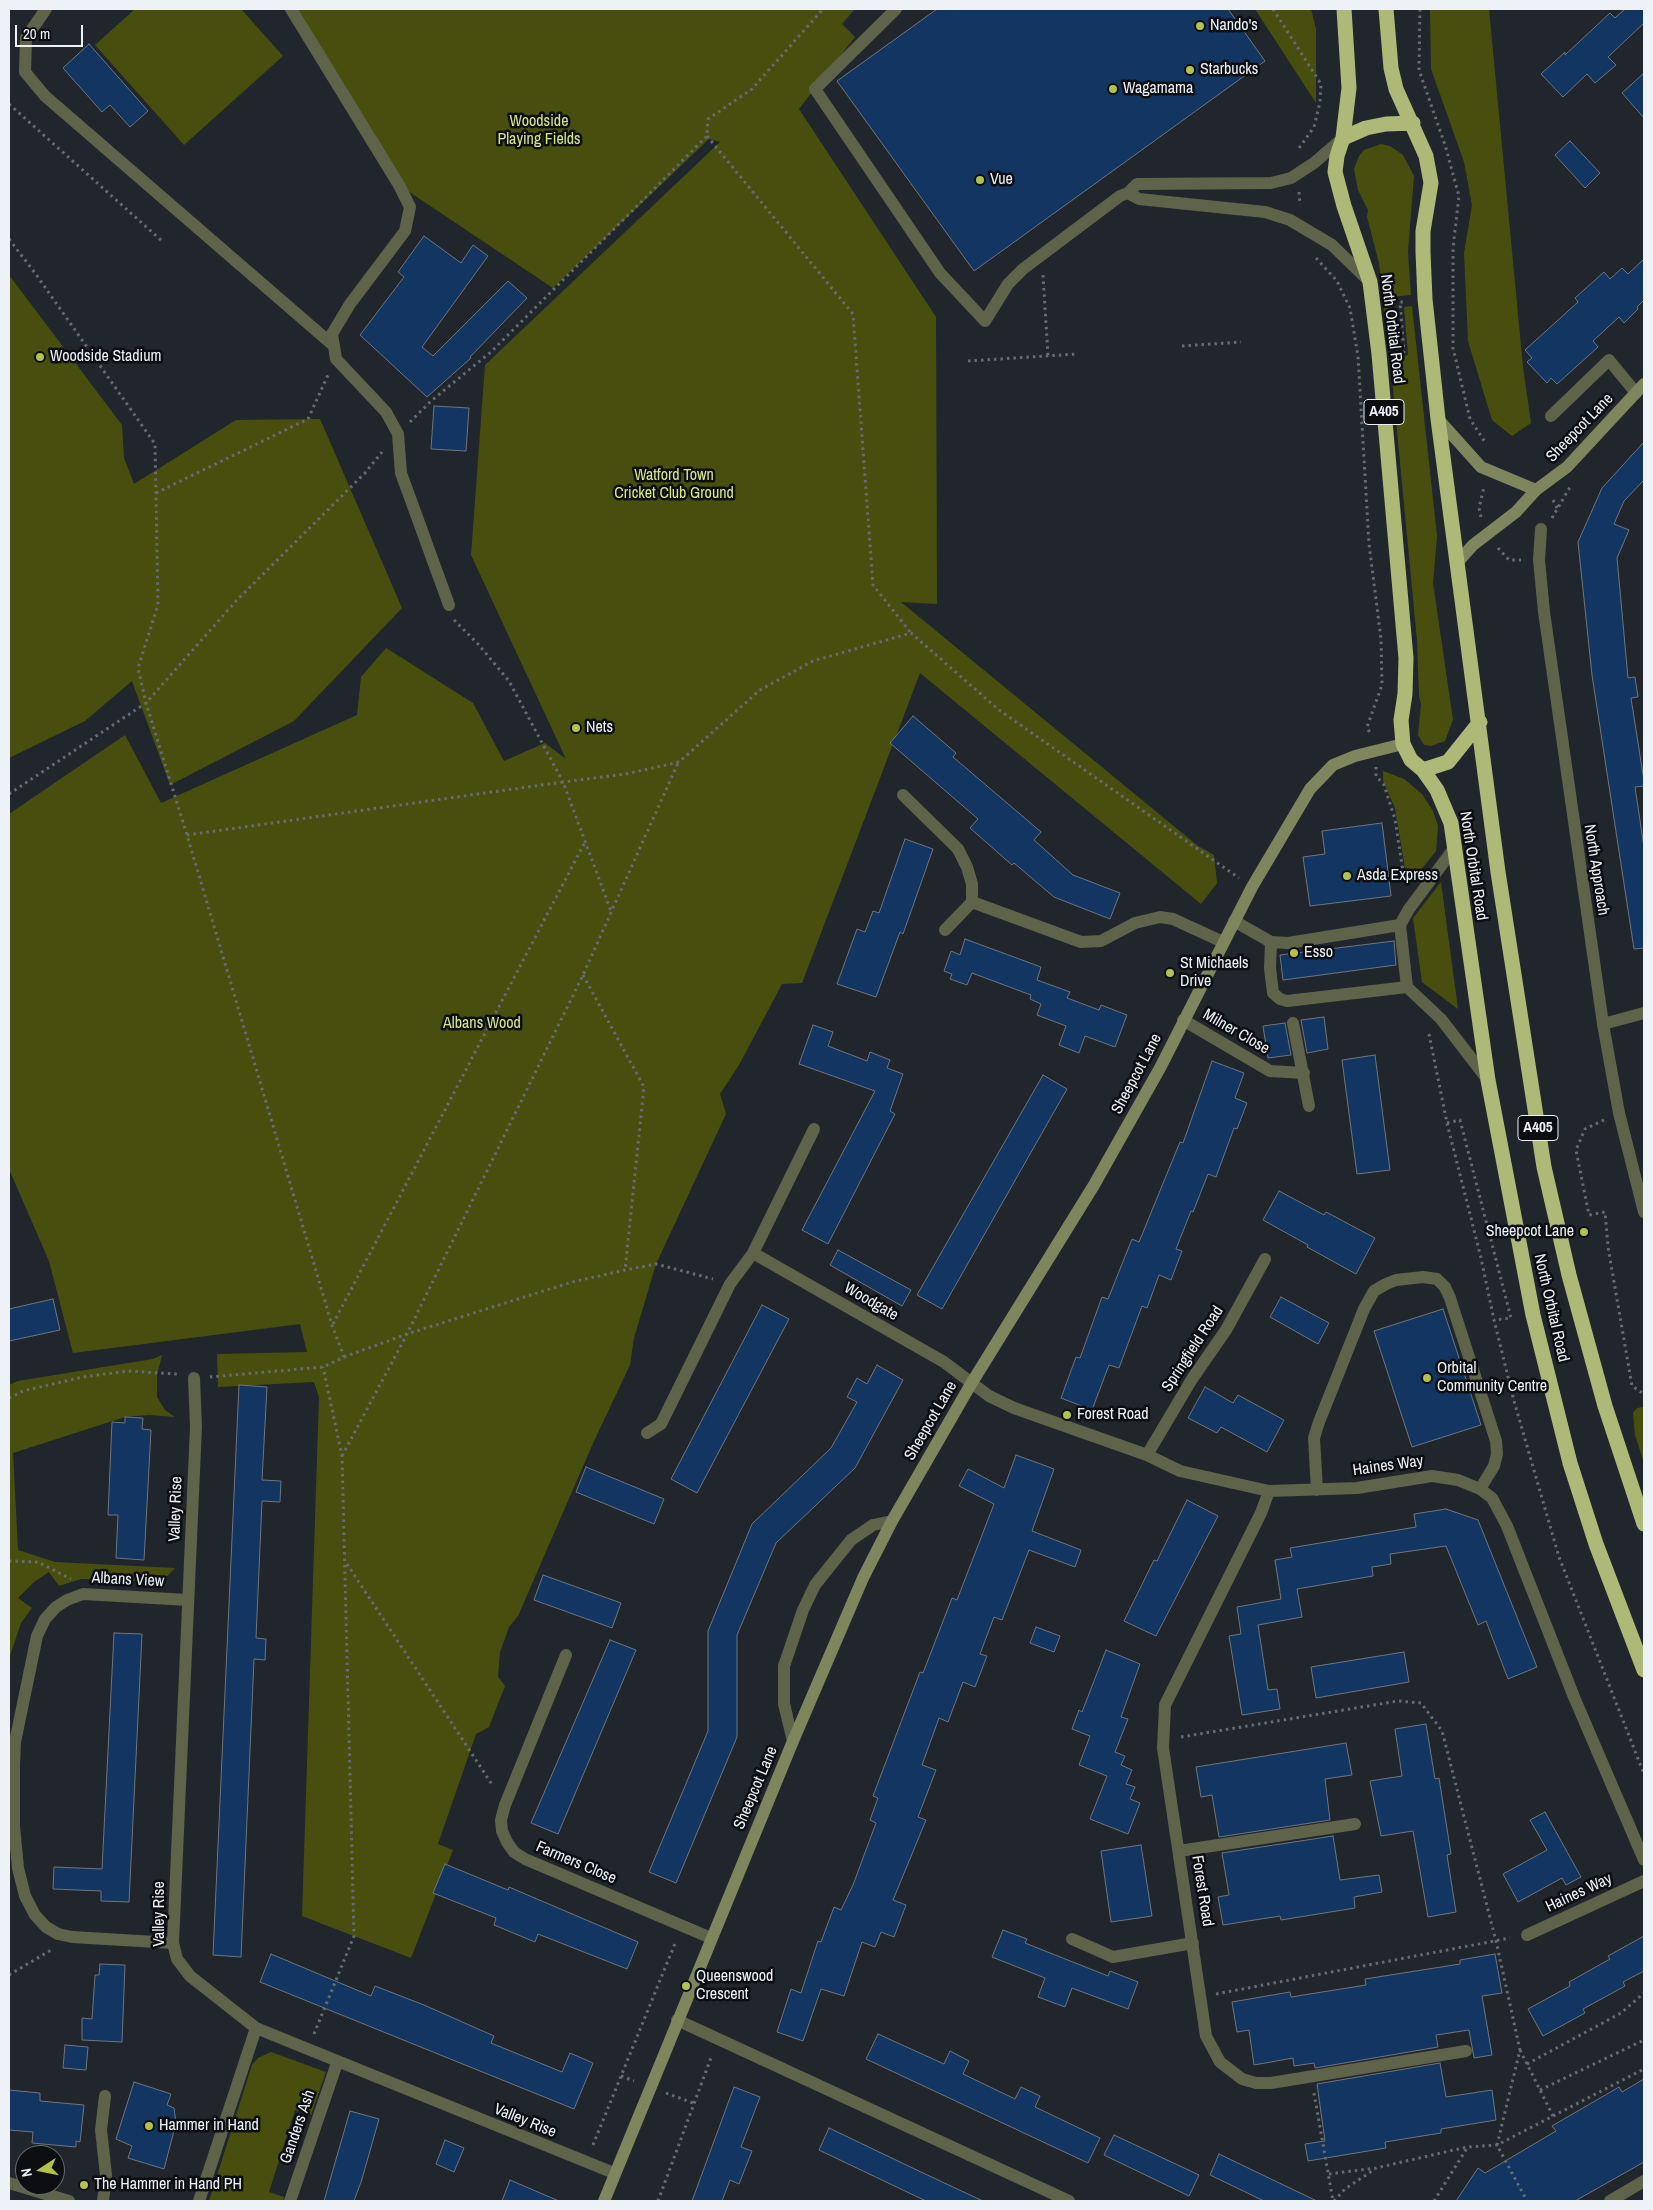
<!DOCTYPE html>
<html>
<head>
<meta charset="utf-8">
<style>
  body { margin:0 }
  #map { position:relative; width:1653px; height:2210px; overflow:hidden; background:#21262d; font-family:"Archivo Narrow",sans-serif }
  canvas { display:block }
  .frame { position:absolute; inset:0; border:10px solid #eef2f7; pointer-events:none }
  .north { position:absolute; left:15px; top:2145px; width:50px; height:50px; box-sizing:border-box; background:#0c0e12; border:1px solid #66696e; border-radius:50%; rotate:259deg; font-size:14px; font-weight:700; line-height:20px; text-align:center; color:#eef2f7 }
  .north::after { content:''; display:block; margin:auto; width:18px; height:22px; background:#b3c24b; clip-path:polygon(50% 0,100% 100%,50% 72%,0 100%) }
  .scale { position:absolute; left:15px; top:25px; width:68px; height:22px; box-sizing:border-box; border:2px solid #eef2f7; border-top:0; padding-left:6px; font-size:15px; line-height:18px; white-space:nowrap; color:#eef2f7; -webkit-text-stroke:4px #0c0e12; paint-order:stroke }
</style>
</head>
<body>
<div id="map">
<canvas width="1653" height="2210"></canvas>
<div class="frame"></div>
<div class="north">N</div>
<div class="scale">20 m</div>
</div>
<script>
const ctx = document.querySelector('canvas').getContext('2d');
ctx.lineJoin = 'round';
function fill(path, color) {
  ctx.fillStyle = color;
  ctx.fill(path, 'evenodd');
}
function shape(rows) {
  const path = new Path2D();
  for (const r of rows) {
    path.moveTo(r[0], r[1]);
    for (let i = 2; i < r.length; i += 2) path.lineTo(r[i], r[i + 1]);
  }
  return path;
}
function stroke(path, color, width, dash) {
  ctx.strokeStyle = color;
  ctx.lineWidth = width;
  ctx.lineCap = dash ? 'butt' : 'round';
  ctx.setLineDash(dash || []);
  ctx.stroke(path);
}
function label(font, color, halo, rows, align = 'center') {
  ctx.font = font + ' "Archivo Narrow",sans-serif';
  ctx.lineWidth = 5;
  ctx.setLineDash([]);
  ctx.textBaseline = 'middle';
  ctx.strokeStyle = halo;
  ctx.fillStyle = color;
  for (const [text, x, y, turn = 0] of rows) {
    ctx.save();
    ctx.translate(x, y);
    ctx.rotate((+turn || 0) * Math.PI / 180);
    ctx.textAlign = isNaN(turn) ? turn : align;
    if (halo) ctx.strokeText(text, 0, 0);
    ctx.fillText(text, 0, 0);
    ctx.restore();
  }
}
fill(shape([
  [135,9,241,9,283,56,184,145,95,45],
  [291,9,855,9,842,24,855,37,799,109,936,317,937,604,901,602,1198,846,1214,855,1217,883,1201,904,920,673,802,983,782,984,739,1065,720,1094,726,1114,656,1264,634,1338,630,1365,594,1441,518,1616,509,1627,500,1652,498,1677,505,1686,489,1727,476,1734,438,1844,453,1850,411,1958,302,1916,319,1397,314,1382,218,1387,217,1354,307,1352,300,1324,73,1353,49,1261,9,1169,9,814,125,735,161,803,357,715,361,677,386,648,473,703,504,761,545,743,566,759,471,555,485,365,720,142,709,139,553,288,399,185],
  [1255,9,1311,9,1316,29,1316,103],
  [1430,9,1489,9,1523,367,1531,423,1512,436,1492,420,1468,341,1464,253,1472,205,1464,162,1431,69],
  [1381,144,1390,146,1403,155,1414,176,1408,252,1411,295,1391,297,1396,346,1388,347,1379,263,1367,217,1368,210,1358,190,1354,169,1359,156,1364,150],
  [9,275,122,425,124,458,134,484,236,420,320,419,402,608,294,721,170,785,132,681,85,721,9,758],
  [1412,306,1437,536,1433,583,1453,720,1445,741,1431,746,1424,745,1418,735,1421,704,1419,696,1417,640,1390,358,1408,355,1404,307],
  [1383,771,1404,779,1422,794,1433,811,1438,826,1436,851,1408,886,1395,808,1383,781],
  [1441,882,1458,1009,1422,982,1413,918],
  [162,1355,157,1375,157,1397,165,1410,175,1417,149,1415,125,1417,13,1453,18,1550,55,1562,175,1568,161,1582,81,1579,59,1586,49,1572,34,1582,18,1598,32,1608,21,1623,9,1659,9,1385,18,1381,153,1359],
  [1644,1407,1644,1463,1635,1435,1633,1413,1637,1408],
  [271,2052,326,2072,311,2115,295,2110,269,2192,284,2197,283,2201,209,2201,252,2065,258,2058]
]), '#484f0e');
const building = shape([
  [937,9,1228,9,1265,61,974,271,837,81,937,9],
  [1625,9,1644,9,1644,23,1608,57,1616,65,1595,83,1587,74,1563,97,1541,74,1565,52,1565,55,1610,13,1615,18,1625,9],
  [89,44,148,111,130,127,110,105,102,112,63,68,89,44],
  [1644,73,1644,118,1622,93,1644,73],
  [1570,141,1600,173,1585,188,1555,155,1570,141],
  [424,236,461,263,473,245,488,256,422,347,433,356,508,281,527,298,470,357,471,358,427,397,360,335,404,277,398,272,424,236],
  [1644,259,1644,300,1637,307,1638,309,1624,323,1619,317,1593,341,1598,347,1557,384,1551,378,1547,383,1527,362,1532,358,1525,350,1578,302,1575,298,1604,272,1610,279,1622,268,1628,274,1644,259],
  [434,406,469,408,466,451,431,449,434,406],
  [1644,442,1644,480,1624,501,1614,524,1629,530,1617,558,1628,678,1635,677,1638,697,1631,698,1644,781,1644,786,1635,787,1644,847,1644,948,1634,949,1592,675,1578,542,1602,488,1644,442],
  [913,716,956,753,953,757,1041,832,1034,840,1073,875,1120,893,1110,919,1054,897,1014,863,1012,865,970,828,978,819,890,743,913,716],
  [1382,823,1391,896,1310,906,1303,857,1325,854,1322,831,1382,823],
  [905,839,933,849,903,934,900,932,876,997,837,984,857,929,865,932,873,911,879,913,905,839],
  [965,939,1041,967,1037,980,1070,992,1067,998,1099,1010,1101,1005,1127,1015,1115,1047,1085,1036,1079,1053,1059,1045,1066,1026,1037,1015,1041,1004,1030,999,1031,995,972,973,967,985,950,979,952,974,944,971,951,951,960,955,965,939],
  [1394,941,1396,965,1283,980,1280,955,1394,941],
  [1324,1017,1328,1049,1307,1053,1301,1020,1324,1017],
  [1285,1023,1291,1055,1268,1058,1263,1026,1285,1023],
  [813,1025,833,1032,828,1046,867,1061,870,1052,890,1060,887,1068,903,1074,890,1111,895,1114,828,1244,802,1230,875,1091,799,1064,813,1025],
  [1375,1055,1390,1170,1357,1174,1342,1060,1375,1055],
  [1212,1061,1244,1073,1235,1098,1247,1103,1237,1129,1234,1128,1216,1177,1208,1174,1193,1212,1191,1211,1176,1249,1182,1251,1171,1280,1159,1275,1147,1308,1142,1306,1119,1368,1109,1365,1092,1410,1061,1398,1076,1357,1080,1358,1102,1297,1108,1299,1132,1239,1139,1242,1180,1142,1183,1143,1212,1061],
  [1043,1075,1067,1089,942,1309,917,1295,1043,1075],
  [1279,1191,1324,1215,1326,1212,1375,1238,1356,1274,1307,1247,1308,1245,1263,1220,1279,1191],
  [838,1250,911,1290,902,1306,830,1265,838,1250],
  [1281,1297,1329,1323,1318,1344,1270,1317,1281,1297],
  [53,1299,60,1330,9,1341,9,1309,53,1299],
  [762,1305,789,1319,697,1493,671,1479,762,1305],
  [1443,1309,1481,1425,1412,1447,1374,1331,1443,1309],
  [877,1365,903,1380,855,1468,776,1543,737,1635,737,1737,676,1883,649,1872,708,1731,708,1631,752,1524,831,1448,857,1402,847,1397,857,1378,867,1384,877,1365],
  [239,1385,267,1387,262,1480,281,1481,280,1502,262,1501,256,1638,266,1639,265,1660,254,1659,241,1957,213,1955,239,1385],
  [1205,1387,1233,1403,1238,1395,1284,1420,1267,1452,1221,1427,1217,1433,1188,1418,1205,1387],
  [125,1417,143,1418,142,1429,151,1430,144,1560,116,1558,118,1515,108,1515,112,1422,125,1423,125,1417],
  [1016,1455,1054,1469,1032,1531,1081,1550,1075,1567,1029,1550,1002,1620,994,1617,980,1654,987,1656,975,1687,963,1682,948,1722,939,1718,922,1765,936,1770,918,1817,926,1820,893,1900,906,1905,894,1937,881,1932,875,1947,862,1942,844,1996,821,1989,803,2041,777,2032,791,1989,801,1993,818,1941,821,1942,834,1907,841,1910,853,1885,876,1823,870,1820,878,1798,873,1796,920,1672,923,1673,952,1598,957,1600,994,1504,959,1486,968,1469,1004,1488,1016,1455],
  [586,1467,664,1499,654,1524,576,1492,586,1467],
  [1187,1500,1218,1516,1156,1636,1124,1621,1154,1560,1157,1561,1187,1500],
  [1446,1509,1478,1520,1537,1667,1508,1679,1486,1621,1478,1625,1446,1546,1390,1554,1391,1564,1372,1567,1373,1576,1297,1589,1302,1617,1258,1625,1268,1690,1277,1689,1280,1709,1242,1715,1229,1636,1241,1634,1237,1607,1281,1599,1275,1560,1292,1557,1290,1548,1416,1527,1414,1514,1446,1509],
  [543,1575,621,1603,612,1628,534,1600,543,1575],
  [1036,1627,1060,1636,1054,1652,1030,1643,1036,1627],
  [114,1633,142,1634,129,1902,101,1901,101,1891,53,1889,54,1867,102,1869,114,1633],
  [610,1640,636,1650,558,1834,531,1823,610,1640],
  [1106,1650,1140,1664,1121,1717,1128,1719,1115,1752,1125,1756,1121,1765,1132,1770,1126,1784,1135,1787,1130,1799,1140,1803,1128,1834,1090,1819,1107,1776,1079,1765,1090,1736,1072,1729,1079,1710,1082,1712,1106,1650],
  [1404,1652,1409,1682,1316,1698,1311,1667,1404,1652],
  [1426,1724,1435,1779,1439,1778,1451,1854,1447,1855,1456,1912,1428,1917,1413,1831,1381,1836,1370,1781,1402,1776,1395,1729,1426,1724],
  [1346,1743,1352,1775,1325,1779,1330,1820,1219,1837,1212,1795,1201,1797,1196,1767,1346,1743],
  [1545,1812,1581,1877,1566,1885,1562,1878,1518,1902,1503,1874,1547,1850,1530,1820,1545,1812],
  [1333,1836,1340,1880,1379,1875,1382,1892,1354,1897,1355,1908,1281,1920,1280,1916,1223,1925,1218,1897,1229,1895,1222,1853,1333,1836],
  [1141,1845,1152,1916,1111,1922,1101,1851,1141,1845],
  [445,1864,508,1890,509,1887,530,1896,638,1942,627,1969,538,1934,535,1942,494,1925,496,1918,433,1893,445,1864],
  [1003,1930,1027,1939,1025,1943,1108,1976,1110,1971,1138,1982,1128,2009,1072,1988,1065,2007,1038,1997,1045,1978,992,1957,1003,1930],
  [1644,1936,1644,1971,1623,1982,1625,1986,1583,2009,1585,2013,1543,2036,1528,2009,1570,1986,1569,1982,1610,1959,1608,1956,1644,1936],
  [271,1954,371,1996,375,1986,424,2005,494,2036,491,2043,562,2072,570,2053,593,2063,574,2109,260,1982,271,1954],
  [1495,1954,1502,1993,1482,1996,1492,2055,1474,2058,1469,2030,1436,2035,1438,2047,1315,2068,1314,2063,1294,2066,1293,2058,1254,2065,1249,2030,1237,2032,1232,2002,1290,1992,1291,1997,1366,1985,1365,1979,1460,1964,1460,1960,1495,1954],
  [100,1964,125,1965,122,2042,82,2040,82,2018,92,2019,95,1975,99,1975,100,1964],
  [878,2034,944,2064,950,2051,969,2061,963,2074,1015,2099,1021,2087,1040,2096,1035,2107,1100,2138,1088,2163,866,2059,878,2034],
  [65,2045,88,2047,86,2070,63,2068,65,2045],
  [1440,2063,1446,2097,1492,2090,1496,2120,1441,2129,1441,2133,1385,2142,1386,2148,1308,2161,1305,2144,1325,2141,1317,2084,1440,2063],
  [1644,2079,1644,2162,1575,2201,1456,2201,1478,2168,1485,2173,1556,2131,1552,2126,1619,2087,1622,2092,1644,2079],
  [134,2082,171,2094,167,2105,174,2108,176,2123,164,2169,128,2158,132,2146,116,2139,134,2082],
  [734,2087,760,2097,741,2147,752,2151,739,2184,730,2180,722,2201,692,2201,734,2087],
  [9,2090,40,2093,40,2101,84,2105,80,2142,76,2141,76,2147,32,2143,33,2132,9,2130,9,2090],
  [350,2111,379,2119,362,2179,354,2201,324,2201,350,2111],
  [829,2128,923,2173,983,2201,926,2201,819,2150,829,2128],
  [1114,2135,1199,2175,1189,2196,1104,2155,1114,2135],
  [445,2140,464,2148,454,2172,436,2164,445,2140],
  [1219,2154,1273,2180,1317,2201,1264,2201,1210,2175,1219,2154],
  [510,2180,559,2201,502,2201,510,2180]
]);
fill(building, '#133561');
stroke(building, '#6e757d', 1);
stroke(shape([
  [1273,9,1321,84,1320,102,1314,127,1297,151],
  [1420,9,1419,70,1445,145,1459,196,1453,248,1453,348,1470,419,1485,442],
  [9,104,162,241],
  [707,136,853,314,873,585,911,633],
  [1299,192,1300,205],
  [9,239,35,273,155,444,158,605,138,668,146,703,187,835,332,1325,344,1357,323,1367,210,1377],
  [1316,258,1337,281,1350,308,1358,356,1369,544,1381,639,1382,685,1367,727,1371,735],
  [1043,275,1048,356],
  [1182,346,1241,342],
  [1396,352,1404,352,1400,302,1406,302],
  [968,361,1077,354],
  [410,422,431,401,492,351,707,136,708,119,752,89,823,9],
  [156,493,308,419,328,375],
  [1553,500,1557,508],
  [1481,517,1479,508,1484,487],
  [1552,518,1570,487],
  [1498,548,1509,560,1521,560],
  [454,620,478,644,509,681,563,782,626,774,679,762,760,690,813,661,911,633,999,710,1239,878],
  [1376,767,1376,776,1384,785,1395,819,1405,885],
  [9,794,146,703,236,601,365,473,382,452],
  [187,835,563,782,611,911],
  [583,975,644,1087,625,1270],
  [1429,1034,1447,1123,1481,1258,1494,1320,1514,1401,1559,1557,1644,1774],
  [1604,1120,1585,1129,1576,1150,1589,1215,1605,1212,1608,1247,1632,1386,1644,1394],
  [1447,1123,1460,1120,1511,1318,1494,1320],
  [333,1324,585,842],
  [344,1357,407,1334,572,1282,625,1270,656,1264,713,1279],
  [9,1398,23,1391,83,1377,128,1371,177,1374],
  [342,1456,407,1334,583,975,678,763],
  [9,1561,38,1562,71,1579],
  [347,1564,493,1786],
  [1181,1737,1398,1701,1421,1703,1442,1731,1496,1941,1520,2050,1497,2145,1527,2201],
  [9,1975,51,1950],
  [1216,1994,1510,1938],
  [314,2034,354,1936,342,1456,323,1367],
  [1520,2050,1553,2116],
  [1527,2064,1621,2013,1644,1993],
  [621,2076,634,2081],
  [1540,2090,1644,2040],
  [666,2093,693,2103],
  [1314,2093,1333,2201],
  [593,2145,676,1941],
  [1329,2174,1376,2168,1467,2147,1497,2145,1644,2069],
  [658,2201,712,2055],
  [1334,2201,1345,2189,1375,2169],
  [1434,2201,1467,2148]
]), '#676b72', 3, [2.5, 4]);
stroke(shape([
  [46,9,26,38,25,72,45,96,334,346],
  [291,9,399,185,410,207,405,231,350,304,332,334,336,359,386,412,398,434,401,473,449,605],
  [896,9,815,89,940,273,985,321,1008,284,1023,269,1120,196,1128,193,1137,184,1271,183,1291,178,1314,163,1343,138],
  [1128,193,1139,199,1265,212,1290,220,1332,245,1370,282],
  [1551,416,1609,360,1636,393],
  [903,795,958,849],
  [1455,847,1409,909,1400,925,1407,987,1441,1019,1488,1080],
  [1234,921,1271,942,1288,943,1400,925],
  [1271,942,1270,968,1273,993,1280,999,1287,1001,1407,987],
  [1293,1023,1309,1106],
  [1527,1935,1644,1881],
  [103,2201,106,2175,101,2130,105,2096],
  [290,2201,337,2063]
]), '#5e6349', 12);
stroke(shape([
  [1541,529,1539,560,1544,612,1603,1024,1619,1113,1644,1212],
  [972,902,1081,942,1101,941,1135,923,1160,917,1173,919,1223,942],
  [945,930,972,902,972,884,967,867,958,849],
  [1183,1020,1270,1071,1304,1073],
  [1603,1024,1644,1013],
  [753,1253,944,1362,989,1396,1014,1408,1147,1455,1180,1471,1269,1491,1357,1488,1432,1476,1458,1480,1480,1489,1492,1498,1507,1526,1574,1697,1644,1860],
  [194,1378,196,1427,173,1943,177,1959,190,1976,256,2028,614,2173],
  [647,1433,661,1424,730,1284,753,1253,814,1129],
  [1147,1455,1192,1379,1226,1330,1265,1259],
  [1317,1490,1314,1438,1319,1422,1364,1309,1374,1291,1386,1284,1396,1280,1423,1277,1437,1279,1445,1287,1450,1298,1496,1441,1497,1454,1494,1466,1480,1489],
  [1269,1491,1261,1513,1165,1705,1163,1748,1206,2036,1220,2062,1242,2079,1256,2083,1271,2083,1466,2051],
  [566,1655,505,1805,501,1820,502,1831,507,1842,514,1852,525,1859,711,1938],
  [793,1741,784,1704,784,1666,803,1610,815,1585,851,1540,873,1525,892,1521],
  [1179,1851,1355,1824],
  [1072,1939,1113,1957,1193,1943],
  [173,1943,72,1937,58,1934,46,1927,35,1915,25,1896,18,1868,14,1826,14,1764,15,1742,37,1636,45,1619,56,1607,67,1600,83,1594,188,1600],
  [677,2020,1069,2201],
  [9,2183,69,2201],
  [199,2201,256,2028],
  [1610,2201,1644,2181]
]), '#5e6349', 12);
stroke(shape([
  [1438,419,1481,467,1536,490],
  [1456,564,1473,545,1516,512,1536,490,1567,467,1644,384],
  [604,2201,793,1741,863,1578,892,1521,971,1384,1094,1185,1160,1068,1252,887,1310,789,1333,765,1355,756,1403,744]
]), '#7f865d', 12);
stroke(shape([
  [1344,9,1349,88,1343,138,1337,156,1335,172,1344,206,1370,282,1379,354,1406,658,1405,694,1401,720,1403,744,1411,760,1423,770,1437,790,1451,823,1488,1080,1533,1315,1570,1463,1596,1544,1644,1670],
  [1386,9,1391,68,1396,89,1426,156,1431,183,1423,231,1423,252,1425,299,1438,419,1498,872,1544,1167,1569,1275,1605,1406,1644,1524],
  [1343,138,1366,128,1386,124,1413,123],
  [1423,770,1448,762,1480,722]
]), '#aeb978', 15);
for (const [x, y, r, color] of [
  [1200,26,5,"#b3c24b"],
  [1190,70,5,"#b3c24b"],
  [1113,89,5,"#b3c24b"],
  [980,180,5,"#b3c24b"],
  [40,357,5,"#b3c24b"],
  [576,728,5,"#b3c24b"],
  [1347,876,5,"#b3c24b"],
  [1294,953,5,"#b3c24b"],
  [1170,973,5,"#b3c24b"],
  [1584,1232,5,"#b3c24b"],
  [1427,1378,5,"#b3c24b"],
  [1067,1415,5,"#b3c24b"],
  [686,1986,5,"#b3c24b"],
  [149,2126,5,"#b3c24b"],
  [84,2185,5,"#b3c24b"]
]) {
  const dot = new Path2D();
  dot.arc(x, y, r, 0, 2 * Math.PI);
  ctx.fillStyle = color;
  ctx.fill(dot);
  stroke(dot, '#0c0e12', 2);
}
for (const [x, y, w] of [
  [1384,412,40],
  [1538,1128,40]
]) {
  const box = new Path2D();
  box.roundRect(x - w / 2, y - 12.5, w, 25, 4);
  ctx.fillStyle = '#0c0e12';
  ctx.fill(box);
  stroke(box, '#eef2f7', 1);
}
label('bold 15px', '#eef2f7', null, [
  ["A405",1384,412],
  ["A405",1538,1128]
]);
label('16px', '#eef2f7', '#0c0e12', [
  ["Nando's",1210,26],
  ["Starbucks",1200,70],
  ["Wagamama",1123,89],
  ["Vue",990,180],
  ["Woodside Stadium",50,357],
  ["Nets",586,728],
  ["Asda Express",1357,876],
  ["Esso",1304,953],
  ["St Michaels",1180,964],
  ["Drive",1180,982],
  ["Sheepcot Lane",1574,1232,"right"],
  ["Orbital",1437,1369],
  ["Community Centre",1437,1387],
  ["Forest Road",1077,1415],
  ["Queenswood",696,1977],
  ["Crescent",696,1995],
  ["Hammer in Hand",159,2126],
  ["The Hammer in Hand PH",94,2185]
], 'left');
label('16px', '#d7e689', '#0c0e12', [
  ["Woodside",539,122],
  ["Playing Fields",539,140],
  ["Watford Town",674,476],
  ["Cricket Club Ground",674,494],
  ["Albans Wood",482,1024]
]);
label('16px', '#eef2f7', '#0c0e12', [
  ["North Orbital Road",1392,329,83],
  ["Sheepcot Lane",1580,428,-46],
  ["North Orbital Road",1473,866,81],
  ["North Approach",1596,870,81],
  ["Milner Close",1236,1032,30],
  ["Sheepcot Lane",1137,1074,-62],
  ["Woodgate",871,1302,30],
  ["North Orbital Road",1551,1308,77],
  ["Springfield Road",1193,1349,-57],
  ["Sheepcot Lane",931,1421,-60],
  ["Haines Way",1388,1466,-8],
  ["Valley Rise",176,1509,-88],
  ["Albans View",128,1580,3],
  ["Sheepcot Lane",756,1788,-67],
  ["Farmers Close",576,1863,23],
  ["Forest Road",1202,1891,81],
  ["Haines Way",1579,1893,-25],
  ["Valley Rise",160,1914,-90],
  ["Valley Rise",525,2121,22],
  ["Ganders Ash",298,2127,-71]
]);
</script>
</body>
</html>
